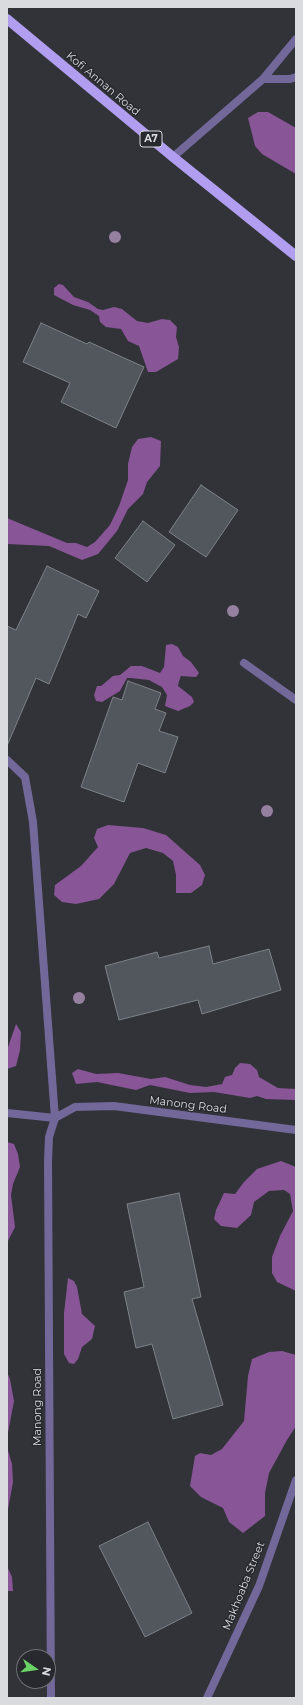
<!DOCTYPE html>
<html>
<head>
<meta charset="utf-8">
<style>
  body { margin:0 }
  #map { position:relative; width:303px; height:1705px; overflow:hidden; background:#313338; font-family:Montserrat,sans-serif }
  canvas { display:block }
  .frame { position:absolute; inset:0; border:8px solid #dadbdf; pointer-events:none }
  .north { position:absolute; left:16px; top:1649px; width:40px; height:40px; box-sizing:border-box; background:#27292e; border:1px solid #6f7075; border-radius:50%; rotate:103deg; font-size:11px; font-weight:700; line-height:16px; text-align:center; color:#dadbdf }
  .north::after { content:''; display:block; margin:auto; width:14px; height:18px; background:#6ad363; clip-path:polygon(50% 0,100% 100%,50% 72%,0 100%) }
</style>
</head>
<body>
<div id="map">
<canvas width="303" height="1705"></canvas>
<div class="frame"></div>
<div class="north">N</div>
</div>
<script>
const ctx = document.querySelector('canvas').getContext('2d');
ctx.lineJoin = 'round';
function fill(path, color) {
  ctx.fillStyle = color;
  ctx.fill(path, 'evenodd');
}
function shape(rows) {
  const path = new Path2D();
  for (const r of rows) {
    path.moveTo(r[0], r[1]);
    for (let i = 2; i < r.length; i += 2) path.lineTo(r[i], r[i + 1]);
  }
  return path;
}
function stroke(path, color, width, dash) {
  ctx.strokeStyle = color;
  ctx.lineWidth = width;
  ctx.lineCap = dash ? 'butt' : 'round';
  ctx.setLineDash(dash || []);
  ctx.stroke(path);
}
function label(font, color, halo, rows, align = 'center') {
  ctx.font = font + ' Montserrat,sans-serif';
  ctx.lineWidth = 3;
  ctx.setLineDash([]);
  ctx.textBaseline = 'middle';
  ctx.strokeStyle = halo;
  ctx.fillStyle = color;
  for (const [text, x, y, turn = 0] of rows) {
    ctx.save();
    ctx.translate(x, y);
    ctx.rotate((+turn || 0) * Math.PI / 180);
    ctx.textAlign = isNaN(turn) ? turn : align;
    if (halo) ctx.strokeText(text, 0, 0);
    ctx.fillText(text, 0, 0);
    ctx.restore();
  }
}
fill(shape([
  [258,112,268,112,296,128,296,174,262,154,255,146,248,118],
  [59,284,63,285,74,297,88,302,98,309,103,310,114,307,122,309,137,321,148,323,162,319,170,320,177,327,176,337,179,347,178,359,156,372,148,372,139,346,128,341,121,329,106,327,100,322,99,316,90,310,73,305,54,295,54,288],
  [151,437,161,441,160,466,147,482,143,494,128,509,117,531,98,554,82,560,49,546,7,544,7,518,67,543,76,543,87,547,95,542,110,525,119,506,128,480,128,464,132,447,138,439],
  [172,644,178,647,183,656,191,662,199,673,196,677,181,676,179,681,178,686,192,697,194,702,190,706,178,711,165,706,167,695,162,687,149,680,131,678,127,678,120,691,102,702,96,701,94,695,97,686,101,686,113,676,120,675,131,666,142,666,160,673,164,667,166,645],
  [108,825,143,828,166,835,200,865,205,875,202,885,191,893,176,893,176,875,173,861,163,853,146,848,130,853,114,884,99,899,76,904,62,902,54,895,55,885,81,866,98,847,94,838,97,829],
  [16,1024,21,1032,20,1050,16,1066,7,1069,7,1050],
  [240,1063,250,1064,257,1070,259,1077,278,1088,296,1089,296,1100,266,1099,257,1096,250,1098,214,1092,190,1093,150,1085,136,1090,97,1082,76,1084,72,1073,78,1069,96,1074,118,1073,151,1079,165,1077,190,1085,206,1087,222,1084,225,1077,232,1075,235,1068],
  [7,1142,14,1144,18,1154,20,1167,13,1184,11,1195,15,1227,7,1243],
  [281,1161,296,1167,296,1291,277,1282,272,1273,272,1257,280,1236,293,1211,290,1194,284,1190,269,1191,254,1202,251,1215,237,1228,221,1226,214,1219,216,1210,224,1193,235,1194,244,1182,257,1169],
  [68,1278,74,1281,77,1287,82,1314,95,1326,92,1339,82,1347,78,1359,74,1364,69,1363,64,1354,64,1313],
  [282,1351,296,1355,296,1426,287,1440,269,1473,265,1493,265,1516,243,1533,229,1522,223,1508,201,1497,190,1486,195,1456,200,1453,211,1455,222,1449,244,1421,248,1376,252,1359,269,1352],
  [7,1372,10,1379,14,1401,7,1438],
  [7,1447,12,1464,13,1482,7,1515],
  [7,1566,12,1577,13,1591,7,1591]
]), '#885596');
const building = shape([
  [41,323,87,344,89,342,144,367,116,428,61,402,70,383,23,362,41,323],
  [201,485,238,510,206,557,169,532,201,485],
  [143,521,175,545,147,582,115,558,143,521],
  [47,566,99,591,86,618,78,614,49,684,36,678,7,746,7,626,16,630,47,566],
  [128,681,161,693,155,709,166,713,159,731,178,737,165,773,138,763,124,802,81,787,113,697,122,700,128,681],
  [209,946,213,964,269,949,281,990,202,1014,198,1000,119,1020,105,966,157,952,159,958,209,946],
  [179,1193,201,1297,192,1299,223,1405,173,1419,152,1344,136,1348,124,1292,144,1287,127,1204,179,1193],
  [148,1522,192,1613,145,1637,99,1546,148,1522]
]);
fill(building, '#51575c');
stroke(building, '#7d8388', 1);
stroke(shape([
  [263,79,290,79,296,77],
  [173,157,263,79,296,39]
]), '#73689a', 8);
stroke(shape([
  [244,663,296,700],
  [7,760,25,777,33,822,55,1118,49,1137,48,1161,51,1698],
  [7,1113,55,1118,75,1107,114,1106,296,1130],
  [207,1698,259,1586,296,1480]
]), '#73689a', 8);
stroke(shape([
  [7,19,173,157,296,256]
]), '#b19ef0', 10);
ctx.fillStyle = '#9680a0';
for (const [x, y] of [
  [115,237],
  [233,611],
  [267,811],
  [79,998]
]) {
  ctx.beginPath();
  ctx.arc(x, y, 6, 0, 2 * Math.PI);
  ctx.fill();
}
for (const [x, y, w] of [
  [151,139,22]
]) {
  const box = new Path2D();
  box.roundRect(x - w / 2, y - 8, w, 16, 3);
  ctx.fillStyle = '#27292e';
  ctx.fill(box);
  stroke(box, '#dadbdf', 1);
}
label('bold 10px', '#dadbdf', null, [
  ["A7",151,139]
]);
label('11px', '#dadbdf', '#27292e', [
  ["Kofi Annan Road",103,84,40],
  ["Manong Road",188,1105,7],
  ["Manong Road",38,1407,-90],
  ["Makhoaba Street",244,1586,-68]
]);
</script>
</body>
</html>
